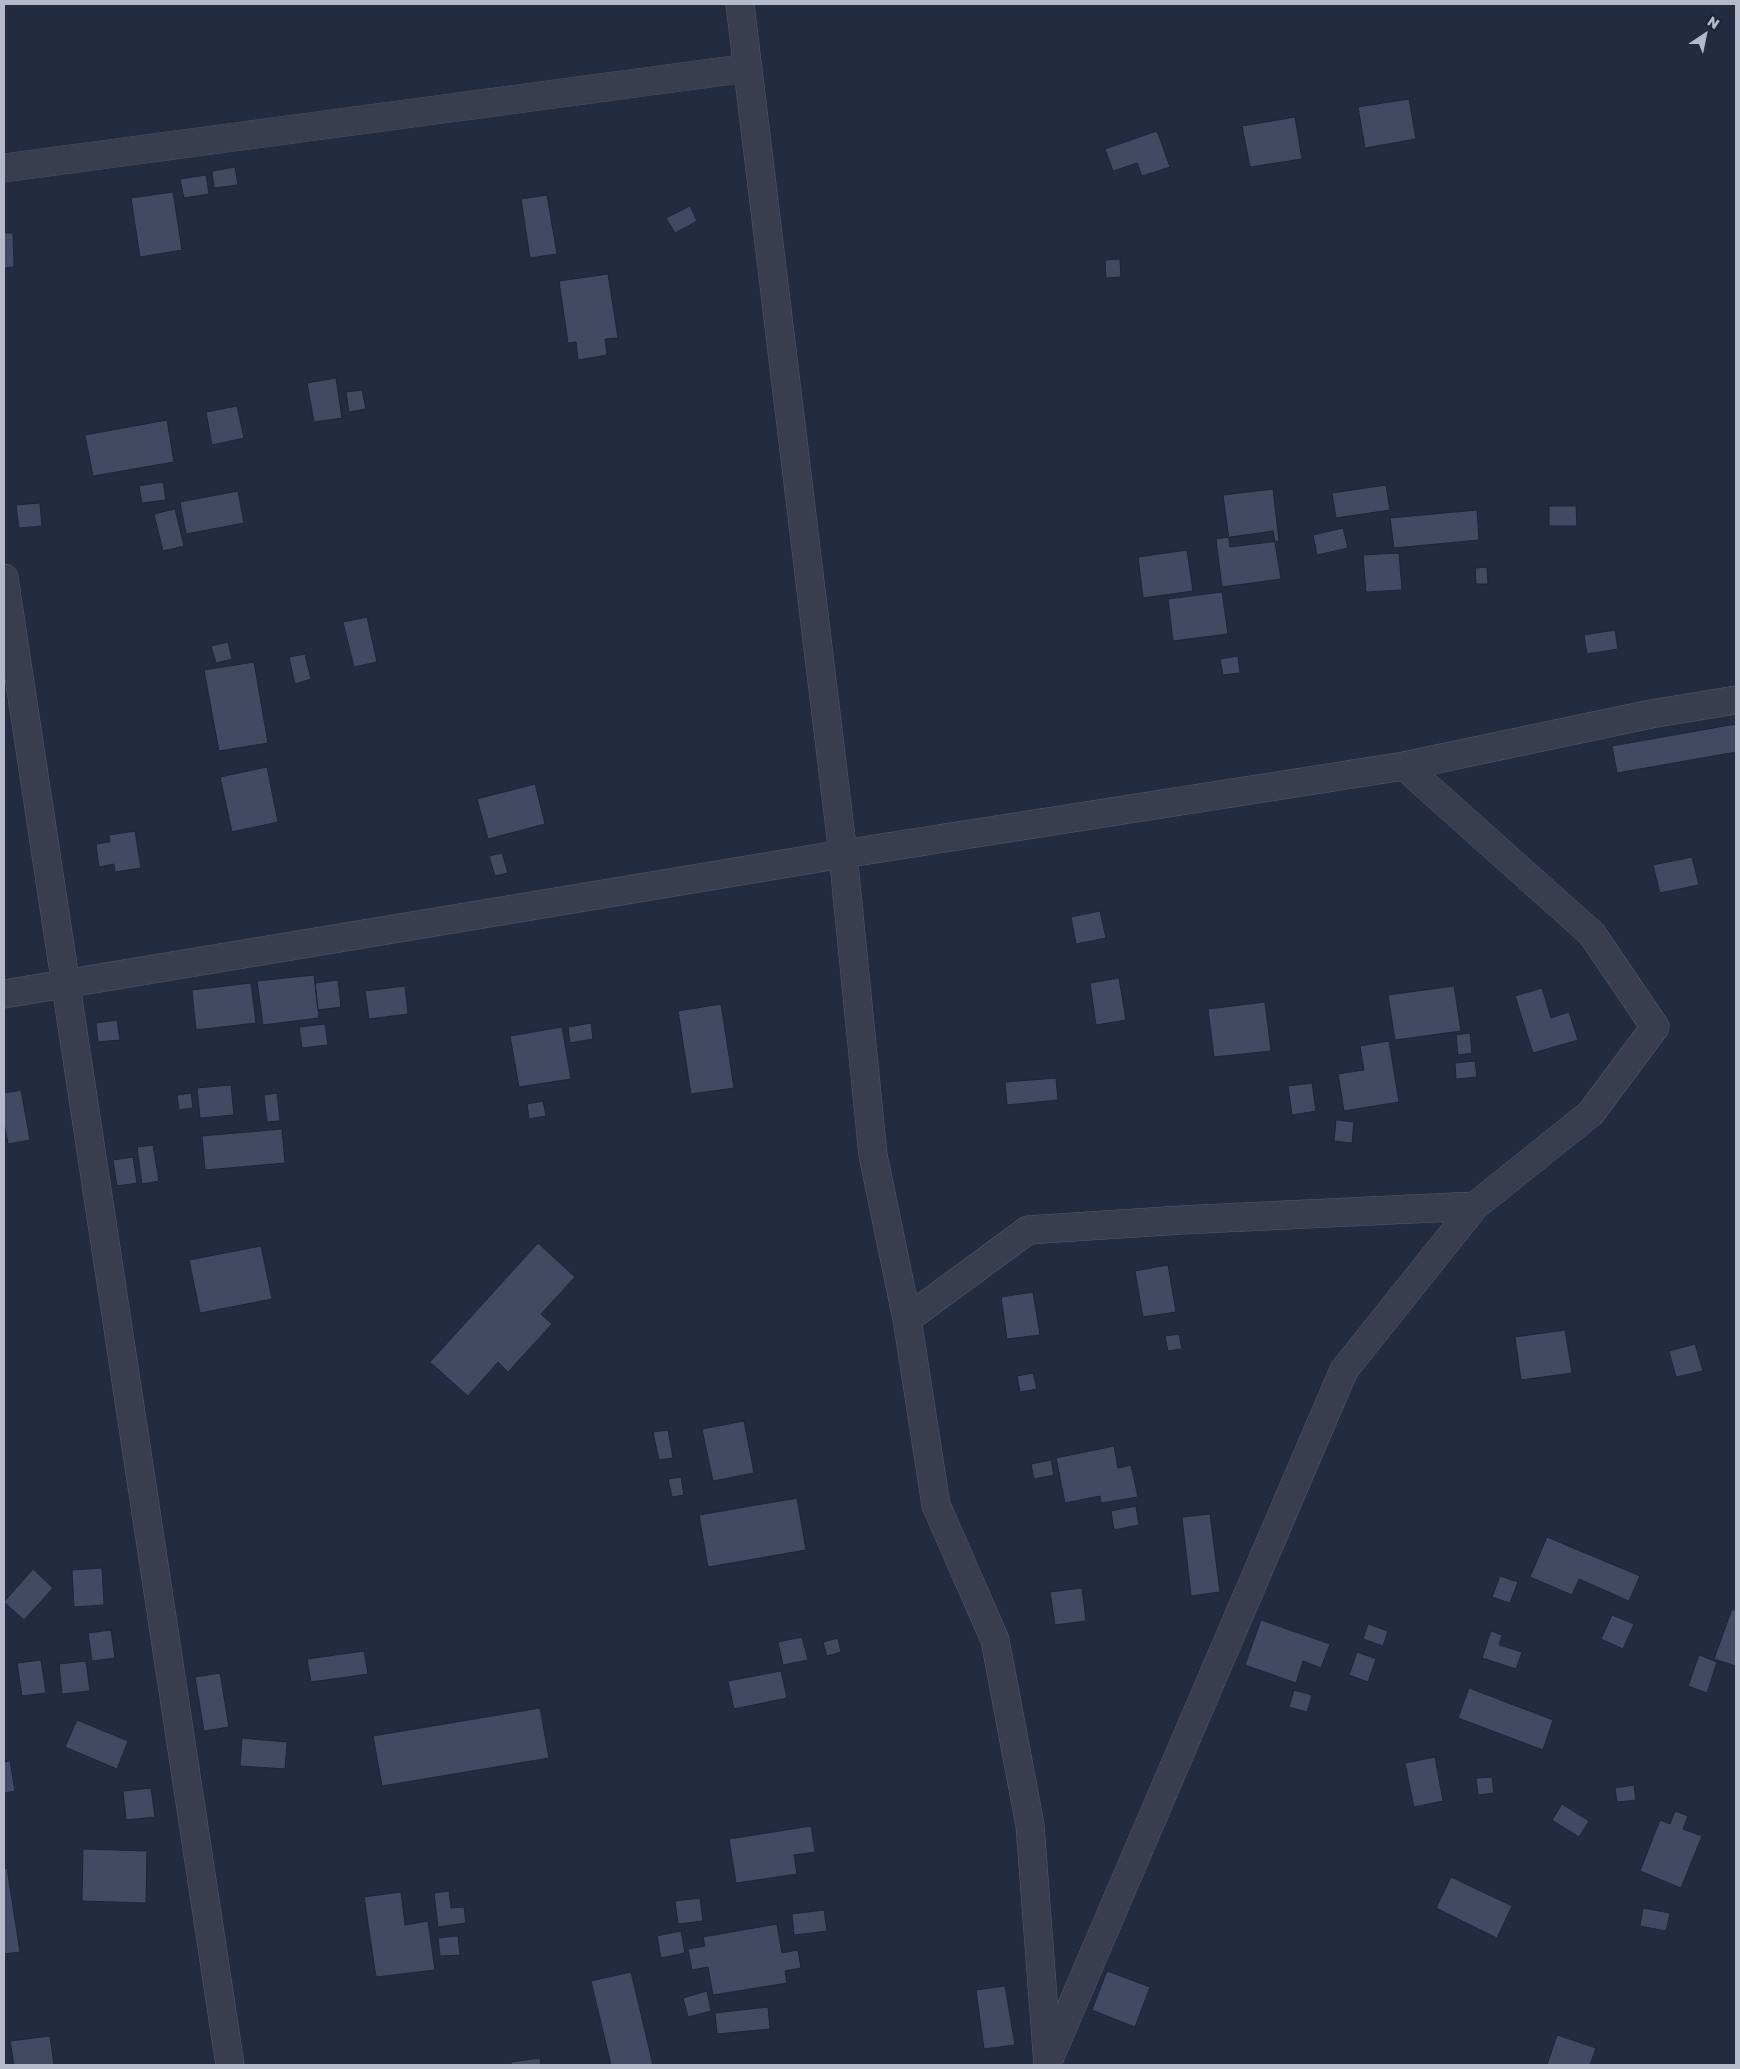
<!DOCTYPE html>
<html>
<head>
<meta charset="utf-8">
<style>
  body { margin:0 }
  #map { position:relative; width:1740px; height:2069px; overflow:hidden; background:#232b41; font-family:"Golos Text",sans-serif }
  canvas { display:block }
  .frame { position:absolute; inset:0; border:5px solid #b4b9cb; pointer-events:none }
  .north { position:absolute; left:1680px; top:10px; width:50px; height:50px; -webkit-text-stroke:4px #1c2336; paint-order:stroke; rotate:34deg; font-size:14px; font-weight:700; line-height:20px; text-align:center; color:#b4b9cb }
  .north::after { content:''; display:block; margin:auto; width:18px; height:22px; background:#b4b9cb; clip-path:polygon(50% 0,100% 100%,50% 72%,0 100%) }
</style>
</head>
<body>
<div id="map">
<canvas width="1740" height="2069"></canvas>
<div class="frame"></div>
<div class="north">N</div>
</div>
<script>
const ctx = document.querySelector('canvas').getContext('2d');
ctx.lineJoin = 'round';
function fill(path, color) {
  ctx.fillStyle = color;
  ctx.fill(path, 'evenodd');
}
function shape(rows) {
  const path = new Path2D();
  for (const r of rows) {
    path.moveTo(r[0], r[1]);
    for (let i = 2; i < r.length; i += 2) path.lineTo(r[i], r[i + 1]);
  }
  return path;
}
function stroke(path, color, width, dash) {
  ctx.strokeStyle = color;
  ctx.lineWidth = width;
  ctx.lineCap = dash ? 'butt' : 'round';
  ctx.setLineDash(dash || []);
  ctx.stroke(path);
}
const building = shape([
  [1409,99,1416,139,1365,148,1358,107,1409,99],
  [1295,117,1302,159,1250,167,1242,126,1295,117],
  [1157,131,1170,167,1142,176,1137,163,1113,171,1105,149,1157,131],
  [235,167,238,185,214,188,212,171,235,167],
  [206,175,209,194,184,198,180,179,206,175],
  [173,192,182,250,140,257,131,198,173,192],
  [547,195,557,254,530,258,521,199,547,195],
  [690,206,697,221,675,233,666,218,690,206],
  [4,233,13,233,14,267,4,268,4,233],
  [1120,259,1121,277,1106,278,1105,260,1120,259],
  [608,274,618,338,605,339,607,355,578,360,576,342,568,343,559,281,608,274],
  [336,378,342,418,314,422,307,383,336,378],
  [362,390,366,409,349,412,346,392,362,390],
  [237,406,244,438,212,445,206,412,237,406],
  [167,420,174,462,93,476,85,435,167,420],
  [163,482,166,500,142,503,139,486,163,482],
  [1386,485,1390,510,1336,518,1332,493,1386,485],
  [1273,489,1279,541,1230,547,1223,495,1273,489],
  [238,491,244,523,186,534,180,502,238,491],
  [40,503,42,526,19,528,16,505,40,503],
  [1549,506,1576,506,1577,526,1549,526,1549,506],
  [175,509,184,546,163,551,154,514,175,509],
  [1477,510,1479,540,1394,548,1390,518,1477,510],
  [1343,528,1348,548,1317,555,1313,535,1343,528],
  [1273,531,1281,579,1222,587,1216,539,1273,531],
  [1187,550,1193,591,1143,598,1138,557,1187,550],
  [1399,553,1402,590,1366,592,1363,555,1399,553],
  [1487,567,1488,584,1476,584,1475,568,1487,567],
  [1222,592,1228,634,1173,641,1168,599,1222,592],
  [367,617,377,662,354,667,343,622,367,617],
  [1615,630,1618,649,1587,654,1584,635,1615,630],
  [228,642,232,659,216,663,211,646,228,642],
  [305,654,311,679,295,684,289,657,305,654],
  [1238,656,1240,673,1223,675,1220,659,1238,656],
  [254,662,268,743,219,751,204,670,254,662],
  [1736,724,1736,752,1617,773,1612,746,1736,724],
  [267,767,278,822,232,832,220,777,267,767],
  [535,784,545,824,488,839,477,799,535,784],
  [135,831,141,868,115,872,114,864,99,867,96,844,110,842,109,835,135,831],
  [502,853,508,873,495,876,489,856,502,853],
  [1692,857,1699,885,1660,893,1653,865,1692,857],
  [1100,911,1106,938,1076,944,1071,917,1100,911],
  [314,975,319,1018,263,1025,257,981,314,975],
  [1119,978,1126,1020,1096,1025,1090,983,1119,978],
  [338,980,341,1007,318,1010,315,983,338,980],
  [251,983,256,1023,196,1030,192,990,251,983],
  [405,986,408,1014,369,1019,365,991,405,986],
  [1454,986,1461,1031,1395,1040,1388,995,1454,986],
  [1542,988,1551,1018,1569,1012,1578,1040,1533,1053,1515,996,1542,988],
  [1265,1002,1271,1051,1214,1057,1208,1009,1265,1002],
  [721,1004,734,1088,691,1094,678,1011,721,1004],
  [117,1020,120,1040,98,1042,96,1023,117,1020],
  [591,1023,593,1039,570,1043,568,1027,591,1023],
  [325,1024,328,1045,302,1048,299,1027,325,1024],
  [562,1027,571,1079,519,1087,510,1036,562,1027],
  [1470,1033,1472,1053,1458,1055,1456,1035,1470,1033],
  [1389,1041,1399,1102,1344,1111,1338,1074,1364,1070,1360,1046,1389,1041],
  [1475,1061,1477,1077,1456,1079,1455,1063,1475,1061],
  [1056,1078,1058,1100,1007,1105,1005,1082,1056,1078],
  [1312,1083,1316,1111,1292,1115,1288,1086,1312,1083],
  [231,1085,234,1115,200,1118,197,1088,231,1085],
  [21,1090,30,1140,8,1144,4,1123,4,1093,21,1090],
  [191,1093,193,1108,179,1110,177,1095,191,1093],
  [277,1093,280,1121,267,1122,264,1095,277,1093],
  [543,1101,546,1116,529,1119,527,1104,543,1101],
  [1336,1120,1354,1122,1352,1143,1334,1141,1336,1120],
  [282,1129,285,1163,205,1170,202,1136,282,1129],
  [153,1145,159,1181,142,1184,137,1147,153,1145],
  [133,1157,137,1183,117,1186,113,1160,133,1157],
  [538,1243,575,1277,541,1314,552,1324,508,1372,498,1362,468,1396,430,1362,538,1243],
  [261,1246,272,1299,200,1313,189,1260,261,1246],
  [1168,1265,1176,1312,1143,1317,1135,1271,1168,1265],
  [1033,1292,1040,1335,1007,1339,1001,1297,1033,1292],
  [1565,1330,1572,1373,1521,1380,1515,1337,1565,1330],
  [1179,1334,1182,1349,1168,1351,1165,1336,1179,1334],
  [1695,1344,1703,1371,1676,1377,1669,1351,1695,1344],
  [1033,1373,1037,1389,1020,1392,1017,1376,1033,1373],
  [744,1421,754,1473,713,1481,702,1429,744,1421],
  [668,1430,673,1458,659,1460,653,1432,668,1430],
  [1114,1446,1118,1468,1131,1465,1138,1497,1101,1503,1100,1496,1065,1503,1056,1458,1114,1446],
  [1051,1460,1054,1475,1034,1479,1031,1464,1051,1460],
  [681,1477,684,1495,672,1497,668,1479,681,1477],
  [797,1498,806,1550,708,1567,699,1515,797,1498],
  [1136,1506,1139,1525,1114,1530,1111,1511,1136,1506],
  [1210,1514,1220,1592,1191,1596,1182,1517,1210,1514],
  [1547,1537,1640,1576,1629,1601,1579,1579,1572,1595,1530,1577,1547,1537],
  [102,1568,104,1605,74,1607,72,1570,102,1568],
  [33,1569,53,1588,24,1620,4,1602,33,1569],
  [1500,1576,1518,1582,1510,1603,1492,1597,1500,1576],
  [1082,1588,1086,1621,1055,1625,1050,1592,1082,1588],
  [1732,1609,1736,1611,1736,1666,1714,1659,1732,1609],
  [1612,1615,1634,1624,1623,1649,1601,1639,1612,1615],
  [1261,1620,1330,1644,1321,1668,1303,1661,1296,1683,1245,1665,1261,1620],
  [1368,1624,1388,1631,1383,1646,1363,1639,1368,1624],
  [111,1630,115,1658,92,1661,88,1633,111,1630],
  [1491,1631,1502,1635,1499,1645,1522,1652,1516,1669,1482,1658,1491,1631],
  [802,1637,808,1660,783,1665,778,1642,802,1637],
  [838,1638,841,1652,827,1656,823,1642,838,1638],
  [364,1651,368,1674,311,1682,307,1659,364,1651],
  [1357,1652,1376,1659,1368,1682,1349,1675,1357,1652],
  [1699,1655,1717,1662,1707,1693,1688,1686,1699,1655],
  [41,1660,46,1693,22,1696,17,1663,41,1660],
  [86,1661,90,1691,62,1694,59,1664,86,1661],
  [781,1671,787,1698,734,1709,728,1681,781,1671],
  [220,1673,229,1727,204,1731,195,1677,220,1673],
  [1469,1688,1553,1720,1543,1750,1458,1718,1469,1688],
  [1294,1690,1312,1695,1307,1712,1289,1707,1294,1690],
  [540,1708,549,1758,382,1786,373,1736,540,1708],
  [77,1720,128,1741,117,1769,65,1747,77,1720],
  [242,1738,287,1742,285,1769,240,1766,242,1738],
  [1435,1757,1443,1801,1414,1807,1405,1763,1435,1757],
  [10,1761,15,1791,4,1793,4,1762,10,1761],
  [1492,1777,1494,1793,1478,1795,1476,1778,1492,1777],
  [1634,1785,1636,1800,1617,1802,1615,1788,1634,1785],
  [151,1788,155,1817,126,1820,123,1791,151,1788],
  [1562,1804,1589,1821,1579,1837,1552,1820,1562,1804],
  [1675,1811,1688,1816,1683,1829,1702,1836,1681,1888,1640,1871,1660,1820,1670,1824,1675,1811],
  [811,1826,815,1852,794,1855,797,1874,736,1883,729,1839,811,1826],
  [83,1849,147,1851,146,1903,82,1901,83,1849],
  [7,1868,20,1952,4,1954,4,1869,7,1868],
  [1451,1877,1512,1906,1497,1938,1436,1908,1451,1877],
  [449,1891,451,1908,464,1907,466,1923,438,1927,434,1893,449,1891],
  [401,1892,405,1925,428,1921,435,1970,376,1977,364,1897,401,1892],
  [700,1898,703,1921,678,1924,675,1901,700,1898],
  [1643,1908,1670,1913,1666,1931,1640,1926,1643,1908],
  [824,1910,827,1931,794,1935,792,1914,824,1910],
  [777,1924,782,1953,798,1950,801,1968,785,1971,787,1983,713,1995,708,1967,692,1970,688,1949,705,1946,703,1937,777,1924],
  [681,1931,685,1953,661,1958,657,1936,681,1931],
  [458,1936,460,1955,440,1956,438,1938,458,1936],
  [1107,1971,1150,1987,1135,2027,1092,2010,1107,1971],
  [631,1972,653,2065,611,2065,591,1981,631,1972],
  [1005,1986,1015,2045,984,2049,976,1990,1005,1986],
  [707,1991,711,2011,688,2017,683,1998,707,1991],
  [768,2007,770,2029,717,2034,715,2013,768,2007],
  [1557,2035,1596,2048,1590,2065,1547,2065,1557,2035],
  [50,2036,54,2065,14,2065,10,2041,50,2036],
  [540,2058,541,2065,511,2065,511,2062,540,2058]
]);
fill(building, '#424a63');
stroke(building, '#1e2538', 1);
const minor = shape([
  [740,4,843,854,873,1155,907,1319,936,1505,995,1640,1030,1825,1048,2065],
  [4,168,748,68],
  [4,578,230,2065],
  [4,994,843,854,1404,766,1651,714,1736,700],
  [907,1319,1028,1230,1181,1220,1475,1206],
  [1049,2059,1344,1370,1475,1206,1591,1113,1655,1027,1592,934,1404,766]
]);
stroke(minor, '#52596b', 29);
stroke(minor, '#383e50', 28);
</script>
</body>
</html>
